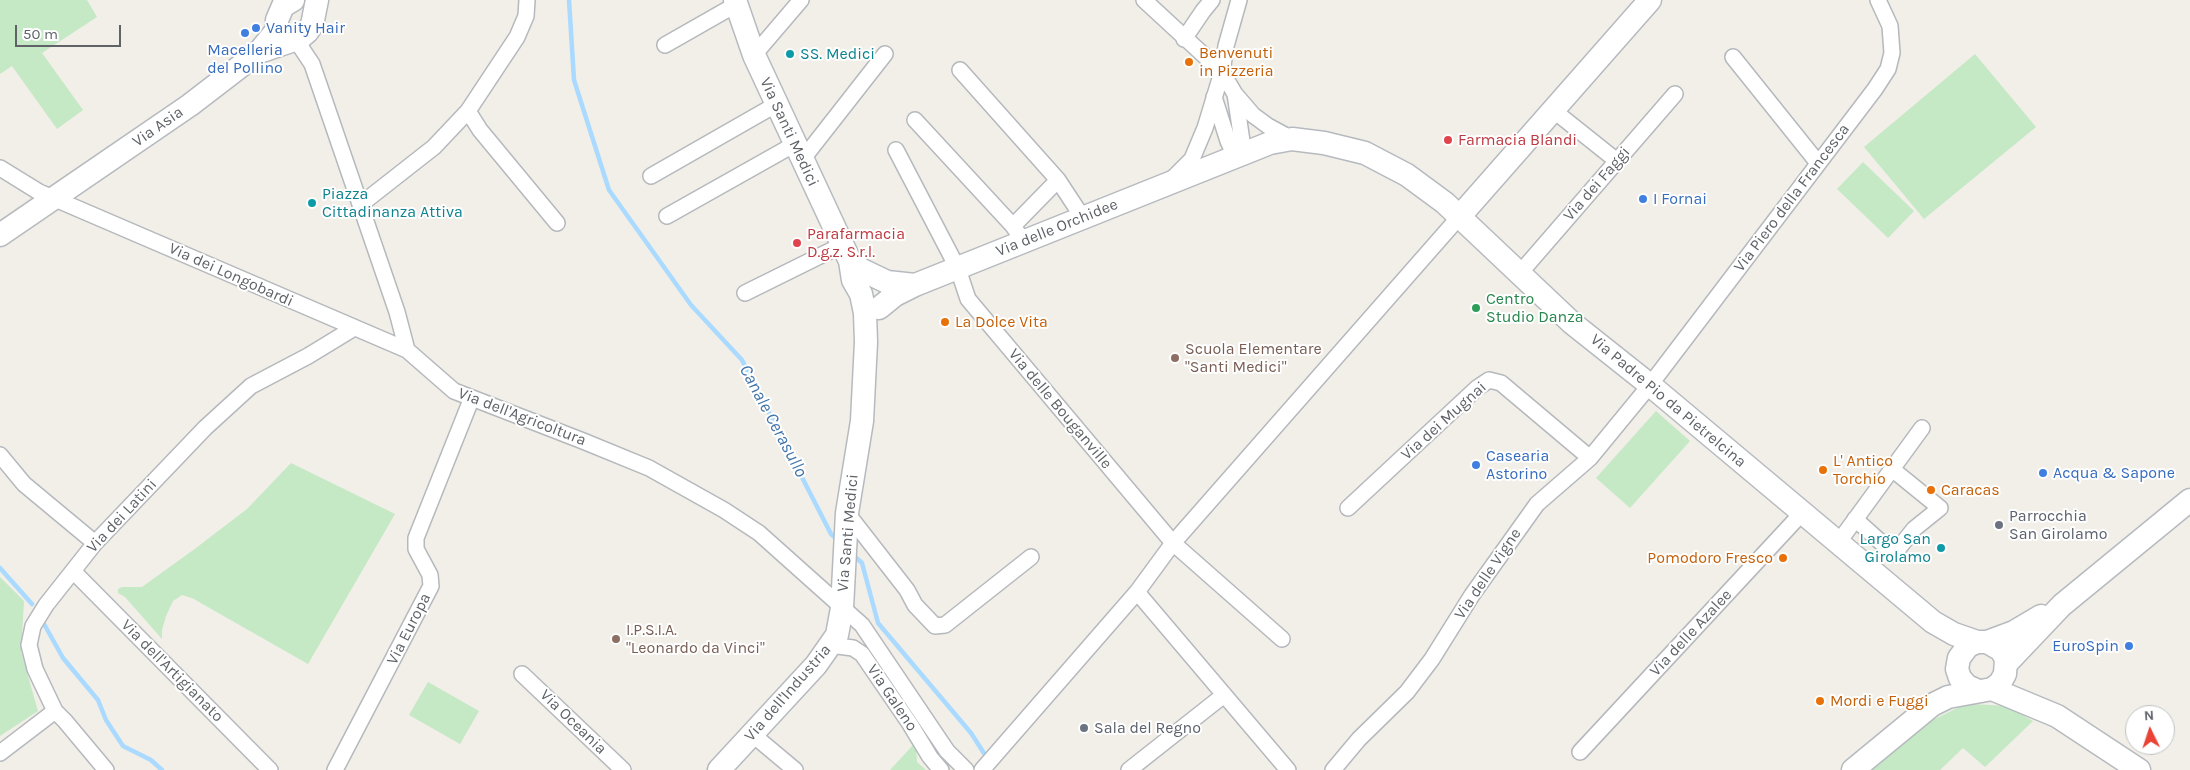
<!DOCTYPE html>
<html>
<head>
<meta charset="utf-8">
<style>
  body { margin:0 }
  #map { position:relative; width:2190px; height:770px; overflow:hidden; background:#f1efe8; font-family:Karla,sans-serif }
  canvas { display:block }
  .north { position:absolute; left:2125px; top:705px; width:50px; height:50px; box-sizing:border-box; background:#fff; border:1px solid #bfc1c3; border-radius:50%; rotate:356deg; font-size:14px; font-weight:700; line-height:20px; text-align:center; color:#5f6368 }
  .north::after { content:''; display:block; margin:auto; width:18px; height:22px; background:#ea4335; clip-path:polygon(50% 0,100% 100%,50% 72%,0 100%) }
  .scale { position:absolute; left:15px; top:25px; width:106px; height:22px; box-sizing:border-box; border:2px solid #5f6368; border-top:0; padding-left:6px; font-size:15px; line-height:18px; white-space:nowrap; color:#5f6368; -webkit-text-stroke:4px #fff; paint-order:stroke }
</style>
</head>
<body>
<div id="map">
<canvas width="2190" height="770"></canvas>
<div class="north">N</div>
<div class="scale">50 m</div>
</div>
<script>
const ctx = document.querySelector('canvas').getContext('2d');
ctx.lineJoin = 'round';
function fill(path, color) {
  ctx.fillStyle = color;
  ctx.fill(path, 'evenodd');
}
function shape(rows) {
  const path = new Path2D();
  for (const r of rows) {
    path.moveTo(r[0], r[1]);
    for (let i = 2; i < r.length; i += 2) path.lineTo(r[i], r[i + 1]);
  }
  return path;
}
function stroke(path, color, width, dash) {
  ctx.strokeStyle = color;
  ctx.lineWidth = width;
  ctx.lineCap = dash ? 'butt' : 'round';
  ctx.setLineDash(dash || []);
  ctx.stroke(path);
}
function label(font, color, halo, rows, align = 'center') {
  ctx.font = font + ' Karla,sans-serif';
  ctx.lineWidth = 4;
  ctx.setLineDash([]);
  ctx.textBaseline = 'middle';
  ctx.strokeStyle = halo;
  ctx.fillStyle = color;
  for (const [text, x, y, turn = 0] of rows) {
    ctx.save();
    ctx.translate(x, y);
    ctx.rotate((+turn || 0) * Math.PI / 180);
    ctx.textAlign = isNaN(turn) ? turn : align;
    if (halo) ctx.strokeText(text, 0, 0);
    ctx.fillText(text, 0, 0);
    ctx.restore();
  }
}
fill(shape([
  [0,0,87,0,97,17,42,53,83,110,57,129,12,66,0,74],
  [1975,54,2036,127,1924,219,1864,147],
  [1863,162,1914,211,1888,238,1837,189],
  [1656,411,1690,441,1630,508,1596,478],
  [291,463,395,514,308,664,192,598,182,595,173,601,166,616,162,630,162,639,125,597,118,593,118,589,122,587,142,587,196,548,247,509],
  [0,577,24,601,21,652,38,711,0,736],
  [428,682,479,711,460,744,409,715],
  [1972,704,2007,706,2033,721,1985,767,1963,748,1940,770,1871,770,1933,720,1959,707],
  [913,745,916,747,917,762,926,770,890,770]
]), '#c5e8c5');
stroke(shape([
  [569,0,574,80,609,190,691,305,742,360,831,534,838,540],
  [852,554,862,563,878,623,971,733,987,758],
  [0,568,32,604],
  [44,624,63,658,98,700,106,720,123,746,151,760,162,770]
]), '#aadaff', 4.5);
const street = shape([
  [1144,0,1222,72,1235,94,1253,115,1268,126,1292,139],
  [1184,39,1203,11,1212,0],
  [296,40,312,64,397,312,407,350,454,391,583,441,649,468,724,510,759,533,862,625,947,751,966,770],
  [665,45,737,4],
  [754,55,801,0],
  [1733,57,1818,163],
  [960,70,1058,180,1083,218],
  [1214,97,1228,141,1232,150,1238,155,1242,141,1235,94],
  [1553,110,1617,161],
  [468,111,480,130,557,223],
  [915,120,1013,226,1024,242],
  [896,150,958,269,968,299,1173,543,1282,639],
  [802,160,885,54],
  [0,168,39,192,407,350],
  [651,176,777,104],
  [1173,178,1192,159,1205,128,1222,72,1226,46,1239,0],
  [360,205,434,147,468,111,517,37,526,16,527,0],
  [667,216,795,144],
  [1013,226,1058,180],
  [1520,273,1675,94],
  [745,293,842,245],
  [0,455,24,484,95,543],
  [1348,508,1477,388,1489,380,1501,383,1590,458],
  [847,513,907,590,915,605,935,626,945,625,1031,557],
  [1855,519,1894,554,1914,529,1940,508,1892,469],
  [1838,543,1922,428],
  [74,572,270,770],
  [1137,592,1288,770],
  [830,645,853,648,862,654,910,724,930,757,941,770],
  [522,674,623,770],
  [55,711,65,721,106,770],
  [752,734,795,770],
  [1580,752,1802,513],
  [0,753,55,711,35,669,29,645,33,626,46,605,95,543,205,428,251,386,308,356,354,328],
  [335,770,431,586,430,575,416,549,416,538,471,400],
  [982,770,1137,592,1173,543,1460,216],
  [1129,770,1224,695],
  [1333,770,1359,739,1407,692,1432,659,1472,595,1537,504,1590,458,1650,385,1875,89,1888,69,1892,53,1890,26,1878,0]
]);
const secondary = shape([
  [286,40,280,36,277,30,277,20,283,6,293,0],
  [259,52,300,38,307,32,312,25,317,0],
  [1460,216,1650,0],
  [0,235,190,105,259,52,277,30],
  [850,261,862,270,887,282,915,285],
  [879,308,895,295,915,285,1270,143,1292,139,1324,143,1365,153,1407,175,1445,203,1572,323,1650,385,1933,622,1954,634,1977,642],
  [1987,642,2014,632,2041,616],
  [2006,664,2062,605,2190,500],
  [1992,689,2057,716,2139,770],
  [719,770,816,665,837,635,842,608,847,513,862,421,866,342,865,313,861,294,853,280,850,261,754,55,735,0],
  [1853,770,1932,705,1948,697,1992,689,2000,683,2005,674,2006,659,2001,650,1987,642,1977,642,1968,646,1959,658,1957,669,1960,678,1967,686,1976,690]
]);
stroke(street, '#b5b8bc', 18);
stroke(secondary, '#b6babf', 25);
stroke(street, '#fff', 15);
stroke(secondary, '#fff', 22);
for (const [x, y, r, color] of [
  [256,28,5,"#3f7fe0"],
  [245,33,5,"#3f7fe0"],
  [790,54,5,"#0f9aa8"],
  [1189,62,5,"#e8710a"],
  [1448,140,5,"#e0444e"],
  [1643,199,5,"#3f7fe0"],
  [312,203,5,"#0f9aa8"],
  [797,243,5,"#e0444e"],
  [1476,308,5,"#2e9e5b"],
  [945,322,5,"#e8710a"],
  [1175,358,5,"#8d6e63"],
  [1476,465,5,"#3f7fe0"],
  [1823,470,5,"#e8710a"],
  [2043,473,5,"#3f7fe0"],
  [1931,490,5,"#e8710a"],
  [1999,525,5,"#6b7280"],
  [1941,548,5,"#0f9aa8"],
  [1783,558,5,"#e8710a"],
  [616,639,5,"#8d6e63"],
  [2129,646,5,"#3f7fe0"],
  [1820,701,5,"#e8710a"],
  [1084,728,5,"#6b7280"]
]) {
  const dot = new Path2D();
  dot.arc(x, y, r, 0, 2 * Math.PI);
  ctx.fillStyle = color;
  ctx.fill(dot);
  stroke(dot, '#fff', 2);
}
label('16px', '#366cbe', '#fff', [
  ["Vanity Hair",266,28],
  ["Macelleria",245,50,"center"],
  ["del Pollino",245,68,"center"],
  ["I Fornai",1653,199],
  ["Casearia",1486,456],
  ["Astorino",1486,474],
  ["Acqua & Sapone",2053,473],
  ["EuroSpin",2119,646,"right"]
], 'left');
label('16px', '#c56008', '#fff', [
  ["Benvenuti",1199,53],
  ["in Pizzeria",1199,71],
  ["La Dolce Vita",955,322],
  ["L' Antico",1833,461],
  ["Torchio",1833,479],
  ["Caracas",1941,490],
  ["Pomodoro Fresco",1773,558,"right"],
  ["Mordi e Fuggi",1830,701]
], 'left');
label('16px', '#0d838f', '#fff', [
  ["SS. Medici",800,54],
  ["Piazza",322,194],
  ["Cittadinanza Attiva",322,212],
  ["Largo San",1931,539,"right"],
  ["Girolamo",1931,557,"right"]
], 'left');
label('16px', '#5f6368', '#fff', [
  ["Via Asia",158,127,-35],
  ["Via Santi Medici",789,132,65],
  ["Via dei Faggi",1597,184,-49],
  ["Via Piero della Francesca",1792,198,-53],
  ["Via delle Orchidee",1057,228,-22],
  ["Via dei Longobardi",231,275,24],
  ["Via Padre Pio da Pietrelcina",1668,401,40],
  ["Via delle Bouganville",1060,409,50],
  ["Via dell'Agricoltura",522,417,21],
  ["Via dei Mugnai",1444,421,-42],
  ["Via dei Latini",122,516,-47],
  ["Via Santi Medici",848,533,-85],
  ["Via delle Vigne",1488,574,-56],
  ["Via Europa",409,629,-63],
  ["Via delle Azalee",1691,633,-47],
  ["Via dell'Artigianato",172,671,45],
  ["Via dell'Industria",788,693,-49],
  ["Via Galeno",892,698,56],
  ["Via Oceania",573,722,44]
]);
label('16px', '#be3a42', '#fff', [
  ["Farmacia Blandi",1458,140],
  ["Parafarmacia",807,234],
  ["D.g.z. S.r.l.",807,252]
], 'left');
label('16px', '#27864d', '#fff', [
  ["Centro",1486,299],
  ["Studio Danza",1486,317]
], 'left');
label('16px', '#785e54', '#fff', [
  ["Scuola Elementare",1185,349],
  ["\"Santi Medici\"",1185,367],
  ["I.P.S.I.A.",626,630],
  ["\"Leonardo da Vinci\"",626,648]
], 'left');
label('16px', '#5b616d', '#fff', [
  ["Parrocchia",2009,516],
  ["San Girolamo",2009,534],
  ["Sala del Regno",1094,728]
], 'left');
label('italic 18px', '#4174aa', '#fff', [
  ["Canale Cerasullo",773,421,62]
]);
</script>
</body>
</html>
